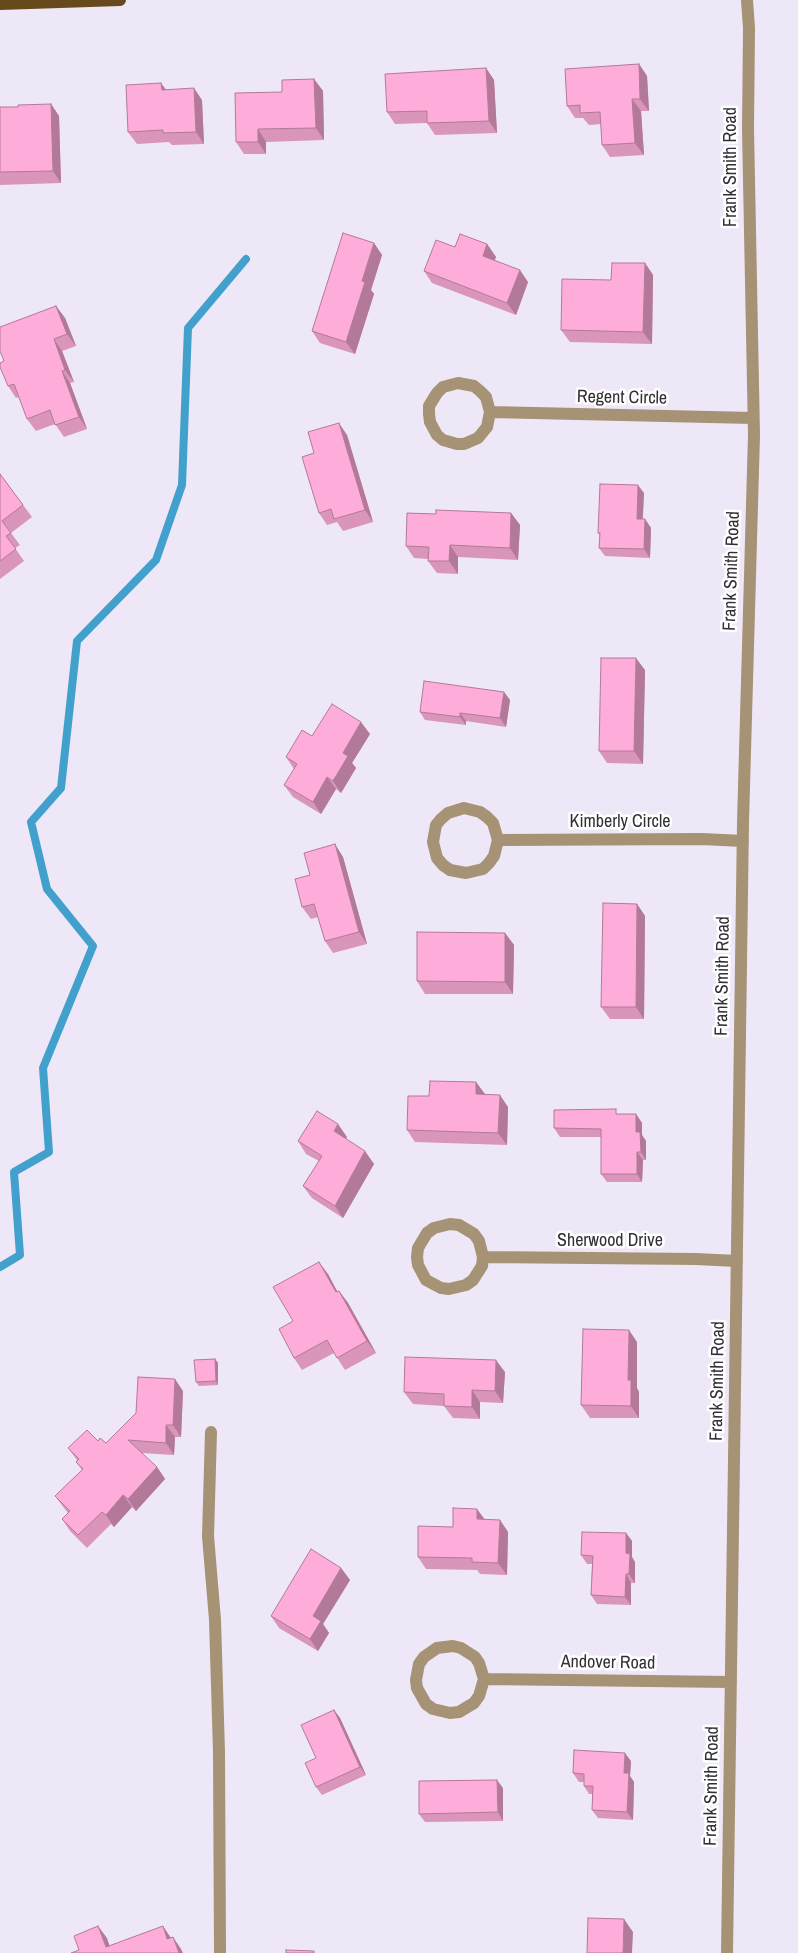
<!DOCTYPE html>
<html>
<head>
<meta charset="utf-8">
<style>
  body { margin:0 }
  canvas { display:block; background:#eee7f7 }
</style>
</head>
<body>
<canvas width="798" height="1953"></canvas>
<script>
const ctx = document.querySelector('canvas').getContext('2d');
ctx.lineJoin = 'round';
function shape(rows) {
  const path = new Path2D();
  for (const r of rows) {
    path.moveTo(r[0], r[1]);
    for (let i = 2; i < r.length; i += 2) path.lineTo(r[i], r[i + 1]);
  }
  return path;
}
function stroke(path, color, width, dash) {
  ctx.strokeStyle = color;
  ctx.lineWidth = width;
  ctx.lineCap = dash ? 'butt' : 'round';
  ctx.setLineDash(dash || []);
  ctx.stroke(path);
}
function fill(path, color) {
  ctx.fillStyle = color;
  ctx.fill(path, 'evenodd');
}
function label(font, color, halo, rows, align = 'center') {
  ctx.font = font + ' "Archivo Narrow",sans-serif';
  ctx.lineWidth = 5;
  ctx.setLineDash([]);
  ctx.textBaseline = 'middle';
  ctx.strokeStyle = halo;
  ctx.fillStyle = color;
  for (const [text, x, y, turn = 0] of rows) {
    ctx.save();
    ctx.translate(x, y);
    ctx.rotate((+turn || 0) * Math.PI / 180);
    ctx.textAlign = isNaN(turn) ? turn : align;
    if (halo) ctx.strokeText(text, 0, 0);
    ctx.fillText(text, 0, 0);
    ctx.restore();
  }
}
stroke(shape([
  [0,1267,20,1255,14,1172,49,1152,43,1068,93,946,47,889,31,822,61,788,77,641,156,560,182,485,188,328,246,259]
]), '#42a0cc', 8);
stroke(shape([
  [490,412,487,427,478,438,464,444,457,444,443,440,437,435,430,422,429,414,429,406,437,393,443,387,458,383,474,386,480,391,486,397,490,412,753,418],
  [498,840,494,856,489,863,483,869,466,873,450,870,443,865,437,858,433,842,436,825,441,819,448,813,464,808,480,812,487,817,493,823,498,840,702,839,743,841],
  [483,1257,482,1266,473,1280,466,1285,449,1289,441,1288,426,1280,418,1265,417,1257,418,1248,427,1233,434,1228,450,1224,459,1225,474,1234,479,1241,483,1257,696,1259,737,1261],
  [211,1432,208,1536,215,1620,219,1752,220,1953],
  [484,1679,479,1696,474,1703,459,1712,450,1713,433,1709,426,1704,417,1688,416,1680,419,1664,424,1657,437,1648,453,1646,461,1648,475,1657,479,1663,484,1679,731,1682],
  [727,1953,743,822,754,435,748,129,749,28,747,0]
]), '#a69274', 12);
stroke(shape([
  [0,4,120,0]
]), '#674a1b', 12);
fill(shape([
  [639,64,647,76,649,111,641,111,644,155,610,157,602,145,601,124,589,125,583,118,575,118,567,106],
  [486,68,494,80,497,133,435,135,427,123,395,124,387,112],
  [314,79,323,91,324,140,266,142,266,154,244,154,236,142,282,92],
  [166,89,202,100,204,144,172,145,169,142,137,144,128,132],
  [51,104,59,116,61,183,0,185,0,107,18,107],
  [374,243,382,255,371,290,374,294,355,354,320,343,312,331],
  [487,244,496,257,494,260,528,282,516,315,432,283,424,271,455,247],
  [645,263,653,275,652,344,570,342,561,330,611,280],
  [56,306,65,318,76,346,62,351,74,382,70,383,87,429,64,437,55,424,36,431,27,419,19,397,16,398,8,386,4,361],
  [347,435,373,522,343,531,337,522,327,525,319,513,314,453],
  [0,474,32,517,11,533,20,545,15,548,24,561,0,579],
  [644,493,643,519,645,519,651,528,650,558,605,556,599,548,600,536,598,533],
  [511,513,520,525,518,560,458,557,458,574,437,573,428,561,428,559,414,558,406,546,436,514],
  [645,670,643,764,607,763,599,751],
  [504,692,510,700,506,727,466,721,466,725,425,720,420,712],
  [370,734,352,763,356,768,341,793,336,789,321,814,293,797,284,785,294,769,286,757,312,736],
  [343,857,367,944,333,953,325,941,318,917,311,919,302,907,310,875],
  [637,904,645,916,644,1019,610,1019,601,1007],
  [505,933,514,945,513,994,425,994,417,981],
  [476,1082,485,1095,508,1107,507,1145,415,1142,407,1130,429,1096],
  [619,1114,636,1114,642,1123,642,1135,646,1141,646,1160,643,1160,642,1182,607,1182,601,1174,601,1137,560,1137,554,1128],
  [347,1137,345,1139,374,1164,343,1218,312,1198,303,1186,319,1161,306,1154,298,1141],
  [328,1274,337,1292,339,1291,348,1303,376,1353,345,1370,334,1353,302,1370,294,1358,293,1321],
  [637,1342,637,1388,639,1392,639,1418,590,1418,581,1405],
  [215,1359,218,1363,218,1385,199,1386,196,1382],
  [505,1372,503,1403,480,1402,480,1419,453,1418,444,1406,413,1404,404,1392],
  [183,1391,181,1437,175,1437,174,1455,141,1453,157,1467,165,1479,136,1511,132,1507,114,1527,111,1524,87,1548,70,1531,62,1519,68,1513,64,1508,55,1496,82,1470,76,1462,77,1460,68,1448,98,1441,106,1443],
  [485,1520,500,1520,508,1532,507,1575,480,1574,477,1570,426,1569,418,1557,453,1527],
  [626,1533,632,1541,632,1557,635,1562,635,1583,631,1583,631,1605,597,1604,591,1595,592,1564,587,1564,581,1555],
  [341,1568,350,1580,323,1624,329,1633,318,1651,279,1628,271,1616],
  [334,1710,340,1718,366,1775,322,1795,316,1787,316,1758],
  [631,1761,630,1776,634,1782,633,1820,598,1818,592,1810,593,1794,589,1794,584,1786,584,1782,579,1782,573,1773],
  [503,1788,503,1821,425,1822,419,1814]
]), '#da95bb');
fill(shape([
  [639,64,647,76,649,111,640,99],
  [486,68,494,80,497,133,489,121],
  [314,79,323,91,324,140,316,128],
  [161,83,170,95,162,90],
  [194,88,202,100,204,144,196,132],
  [632,99,641,111,644,155,635,143],
  [51,104,59,116,61,183,53,171],
  [258,129,266,142,266,154,258,142],
  [374,243,382,255,371,290,374,294,355,354,346,342,362,281],
  [487,244,496,257,492,268,483,256],
  [645,263,653,275,652,344,643,332],
  [520,270,528,282,516,315,507,303],
  [56,306,65,318,76,346,67,334],
  [54,339,62,351,74,382,65,370],
  [62,371,70,383,87,429,79,417],
  [339,423,347,435,373,522,365,510],
  [638,485,644,493,642,527,637,519],
  [511,513,520,525,518,560,510,548],
  [645,519,651,528,650,558,644,549],
  [450,545,458,557,458,574,449,561],
  [636,658,645,670,643,764,634,751],
  [504,692,510,700,506,727,500,718],
  [460,713,466,721,466,725,460,717],
  [361,722,370,734,352,763,356,768,341,793,333,781,343,753],
  [327,777,336,789,321,814,313,802],
  [335,844,343,857,367,944,359,932],
  [637,904,645,916,644,1019,636,1007],
  [505,933,514,945,513,994,505,982],
  [476,1082,485,1094,484,1107,476,1094],
  [500,1095,508,1107,507,1145,498,1133],
  [636,1114,642,1123,642,1135,646,1141,646,1160,641,1152,636,1132],
  [338,1124,347,1137,342,1143,334,1131],
  [365,1151,374,1164,343,1218,335,1206],
  [637,1152,643,1160,642,1182,637,1174],
  [319,1262,328,1274,344,1304,336,1292],
  [339,1291,348,1303,376,1353,367,1341],
  [629,1330,637,1342,637,1388,639,1392,639,1418,631,1406,628,1380],
  [215,1359,218,1363,218,1385,216,1381],
  [496,1360,505,1372,503,1403,495,1391],
  [175,1379,183,1391,181,1437,173,1425],
  [472,1390,480,1402,480,1419,472,1407],
  [166,1425,175,1437,174,1455,166,1443],
  [157,1467,165,1479,136,1511,128,1499],
  [123,1495,132,1507,114,1527,106,1515],
  [477,1509,486,1521,477,1519],
  [500,1520,508,1532,507,1575,498,1563],
  [626,1533,632,1541,632,1557,635,1562,635,1583,629,1574,626,1553],
  [341,1568,350,1580,323,1624,329,1633,318,1651,310,1639,313,1616],
  [626,1574,631,1583,631,1605,625,1597],
  [334,1710,340,1718,366,1775,360,1767],
  [625,1753,631,1761,630,1776,634,1782,633,1820,627,1812,624,1773],
  [497,1780,503,1788,503,1821,498,1812],
  [624,1919,633,1932,632,1953,623,1953],
  [98,1926,107,1938,112,1953,106,1947],
  [163,1926,171,1938,167,1939],
  [173,1937,181,1949,183,1953,179,1953]
]), '#b27999');
const building = shape([
  [639,64,640,99,632,99,635,143,602,145,600,112,580,113,580,105,567,106,565,69,639,64],
  [486,68,489,121,427,123,427,111,387,112,385,74,486,68],
  [314,79,316,128,258,129,258,142,236,142,235,93,282,92,282,80,314,79],
  [161,83,162,90,194,88,196,132,163,133,163,130,128,132,126,85,161,83],
  [51,104,53,171,0,172,0,107,18,107,18,105,51,104],
  [343,233,374,243,362,281,365,282,346,342,312,331,343,233],
  [460,234,487,244,483,256,520,270,507,303,424,271,436,240,455,247,460,234],
  [612,263,645,263,643,332,561,330,562,279,611,280,612,263],
  [56,306,67,334,54,339,65,370,62,371,79,417,55,425,50,410,27,419,14,384,8,386,0,367,0,363,4,361,0,351,0,327,56,306],
  [339,423,365,510,334,519,331,509,319,513,302,457,314,453,308,432,339,423],
  [0,474,23,505,2,521,11,533,6,536,16,549,0,561,0,474],
  [600,484,638,485,637,519,645,519,644,549,599,548,600,533,598,533,600,484],
  [436,510,511,513,510,548,450,545,449,561,428,561,429,547,406,546,407,513,436,514,436,510],
  [601,658,636,658,634,751,599,751,601,658],
  [424,681,504,692,500,718,460,713,460,717,420,712,424,681],
  [332,704,361,722,343,753,348,756,333,781,327,777,313,802,284,785,297,764,286,757,302,730,312,736,332,704],
  [335,844,359,932,325,941,314,904,302,907,295,879,310,875,304,853,335,844],
  [603,903,637,904,636,1007,601,1007,603,903],
  [417,932,505,933,505,982,417,981,417,932],
  [430,1081,476,1082,476,1094,500,1095,498,1133,407,1130,408,1096,429,1096,430,1081],
  [616,1109,616,1114,636,1114,636,1132,640,1132,641,1152,637,1152,637,1174,601,1174,601,1129,554,1128,554,1110,616,1109],
  [317,1111,338,1124,334,1131,365,1151,335,1206,303,1186,322,1156,298,1141,317,1111],
  [319,1262,336,1292,339,1291,367,1341,337,1358,327,1340,294,1358,279,1329,293,1321,273,1287,319,1262],
  [583,1329,629,1330,628,1380,631,1380,631,1406,581,1405,583,1329],
  [405,1357,496,1360,495,1391,472,1390,472,1407,444,1406,444,1394,404,1392,405,1357],
  [215,1359,216,1381,196,1382,194,1360,215,1359],
  [138,1377,175,1379,173,1425,166,1425,166,1443,128,1440,157,1467,128,1499,123,1495,106,1515,102,1512,78,1535,62,1519,70,1511,55,1496,83,1469,76,1462,79,1459,68,1448,87,1430,98,1441,100,1438,106,1443,136,1413,138,1377],
  [453,1508,477,1509,477,1519,500,1520,498,1563,472,1562,472,1558,418,1557,418,1526,453,1527,453,1508],
  [582,1532,626,1533,626,1553,630,1554,629,1574,626,1574,625,1597,591,1595,593,1556,581,1555,582,1532],
  [311,1549,341,1568,313,1616,321,1621,310,1639,271,1616,311,1549],
  [334,1710,360,1767,316,1787,305,1763,316,1758,301,1725,334,1710],
  [574,1750,625,1753,624,1773,629,1773,627,1812,592,1810,593,1786,584,1786,584,1774,573,1773,574,1750],
  [497,1780,498,1812,419,1814,419,1781,497,1780],
  [588,1918,624,1919,623,1953,587,1953,588,1918],
  [98,1926,106,1947,163,1926,167,1939,173,1937,179,1953,71,1953,79,1950,74,1936,98,1926],
  [286,1950,314,1951,314,1953,286,1953,286,1950]
]);
fill(building, '#feadda');
stroke(building, '#b27999', 1);
label('18px', '#312f35', '#fff', [
  ["Frank Smith Road",731,167,-90],
  ["Regent Circle",622,398,1],
  ["Frank Smith Road",732,571,-88],
  ["Kimberly Circle",620,822],
  ["Frank Smith Road",723,976,-89],
  ["Sherwood Drive",610,1241],
  ["Frank Smith Road",718,1381,-89],
  ["Andover Road",608,1663,1],
  ["Frank Smith Road",712,1786,-89]
]);
</script>
</body>
</html>
